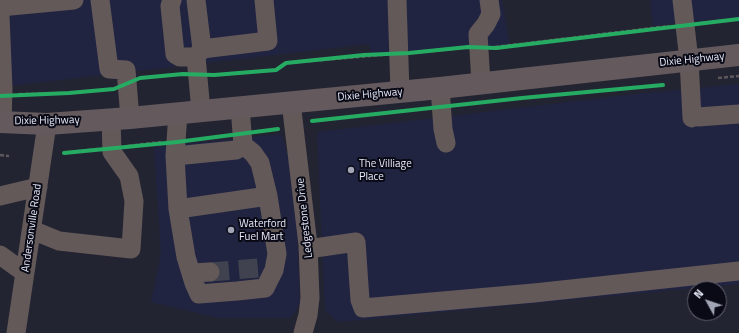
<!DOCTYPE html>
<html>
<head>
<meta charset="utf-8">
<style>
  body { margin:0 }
  #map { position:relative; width:739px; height:333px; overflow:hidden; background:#232432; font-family:"Titillium Web",sans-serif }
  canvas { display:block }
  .north { position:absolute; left:687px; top:281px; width:40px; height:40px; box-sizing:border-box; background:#090a15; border:1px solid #626471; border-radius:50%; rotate:310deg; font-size:11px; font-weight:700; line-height:16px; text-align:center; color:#e7eafb }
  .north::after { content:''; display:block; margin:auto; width:14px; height:18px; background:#a2a5b5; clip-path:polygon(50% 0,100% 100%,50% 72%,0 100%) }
</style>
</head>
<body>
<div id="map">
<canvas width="739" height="333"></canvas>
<div class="north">N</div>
</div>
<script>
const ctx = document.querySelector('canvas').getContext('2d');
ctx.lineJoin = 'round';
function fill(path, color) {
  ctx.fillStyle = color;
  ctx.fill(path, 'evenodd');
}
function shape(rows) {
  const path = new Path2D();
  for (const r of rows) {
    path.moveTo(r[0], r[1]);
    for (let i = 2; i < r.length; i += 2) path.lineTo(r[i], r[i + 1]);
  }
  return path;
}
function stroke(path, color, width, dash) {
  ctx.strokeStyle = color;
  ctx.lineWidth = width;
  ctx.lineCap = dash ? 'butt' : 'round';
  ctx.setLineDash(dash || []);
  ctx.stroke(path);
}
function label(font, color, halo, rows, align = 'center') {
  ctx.font = font + ' "Titillium Web",sans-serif';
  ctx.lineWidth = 4;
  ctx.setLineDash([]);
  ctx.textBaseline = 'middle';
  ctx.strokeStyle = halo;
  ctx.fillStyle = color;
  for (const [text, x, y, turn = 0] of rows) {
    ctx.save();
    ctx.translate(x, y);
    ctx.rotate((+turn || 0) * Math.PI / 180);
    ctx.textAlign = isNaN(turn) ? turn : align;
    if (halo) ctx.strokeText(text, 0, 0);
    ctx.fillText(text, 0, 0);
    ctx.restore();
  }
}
fill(shape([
  [0,0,502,0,510,45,493,46,468,45,410,51,371,53,369,44,0,87],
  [650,0,739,0,739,17,653,26],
  [739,84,739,284,338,322,325,311,317,132,635,94],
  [281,134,295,176,300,303,291,318,218,318,151,302,161,254,154,147]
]), '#212441');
stroke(shape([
  [210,272,258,268]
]), '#404250', 19, [19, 10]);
stroke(shape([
  [700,23,739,19],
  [495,47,669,26],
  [413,53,462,48],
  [214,75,276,70,286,63,383,55],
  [143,78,179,74],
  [718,78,739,76],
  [577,93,663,85],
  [19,94,69,93,112,89],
  [312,121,405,111],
  [257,132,278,129],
  [128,146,161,142],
  [64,153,97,149],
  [0,155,9,156]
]), '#5e585c', 2.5, [4, 2]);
stroke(shape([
  [100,0,109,69,126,70,130,118],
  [172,0,170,6,175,54,180,57,196,57],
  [196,0,202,49,196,57,201,111],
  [397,0,400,92],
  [682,0,689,60,692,118],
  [0,7,74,0],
  [0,15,3,89,2,122],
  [202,49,268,41,264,0],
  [481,83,478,34,486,24,491,14,489,0],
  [440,88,443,129,446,143],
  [291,102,308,245,310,298,308,315,303,333],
  [178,113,175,156,178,209,186,257,194,283,199,294,237,291,265,288,274,270,277,254,268,196,260,163,253,153,243,145,240,107],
  [698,117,739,114],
  [175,156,236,150,243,145],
  [0,196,38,187],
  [178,209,268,196],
  [32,230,59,241,131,249,134,201,129,176,112,152,111,119],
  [308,249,356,242,360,300,363,308,534,293,739,271],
  [0,255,25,273],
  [192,273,210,272],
  [16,333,47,124]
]), '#645959', 19);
stroke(shape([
  [0,122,47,124,130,118,440,88,739,55]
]), '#645a5d', 22);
stroke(shape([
  [0,96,69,93,114,89,140,78,183,74,214,75,276,70,286,63,364,55,409,53,468,47,496,48,739,19],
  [312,121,522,98,663,85],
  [64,153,177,142,278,129]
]), '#26ab63', 4);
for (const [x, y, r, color] of [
  [351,170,4,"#a2a5b5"],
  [231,230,4,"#a2a5b5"]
]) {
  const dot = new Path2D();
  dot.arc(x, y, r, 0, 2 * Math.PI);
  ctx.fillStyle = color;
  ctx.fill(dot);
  stroke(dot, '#090a15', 1.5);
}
label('11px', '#e7eafb', '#090a15', [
  ["Dixie Highway",692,60,-6],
  ["Dixie Highway",370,95,-5],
  ["Dixie Highway",47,121,-1],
  ["Ledgestone Drive",305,218,-96],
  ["Andersonville Road",32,228,-82]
]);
label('11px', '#e7eafb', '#090a15', [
  ["The Villiage",359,164],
  ["Place",359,177],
  ["Waterford",239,224],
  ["Fuel Mart",239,237]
], 'left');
</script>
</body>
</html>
